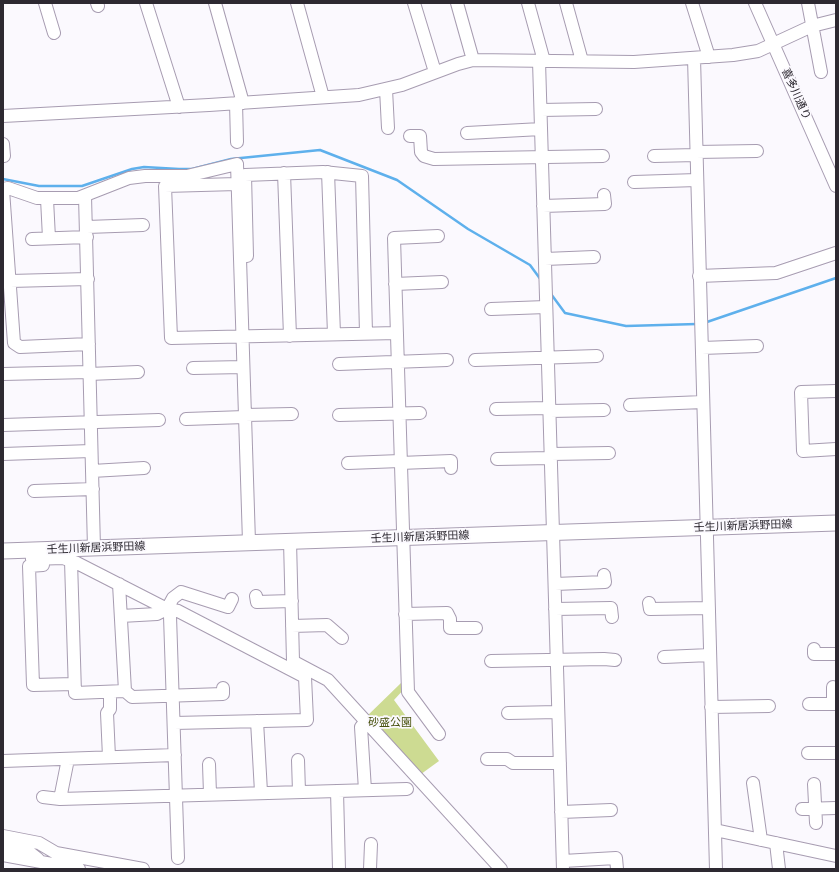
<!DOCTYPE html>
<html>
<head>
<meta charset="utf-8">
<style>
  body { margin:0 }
  #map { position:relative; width:839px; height:872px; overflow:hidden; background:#fbf9fe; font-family:Quicksand,sans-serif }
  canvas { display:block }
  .frame { position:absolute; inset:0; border:4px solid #2d2931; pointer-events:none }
</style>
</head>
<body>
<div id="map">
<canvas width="839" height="872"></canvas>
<div class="frame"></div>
</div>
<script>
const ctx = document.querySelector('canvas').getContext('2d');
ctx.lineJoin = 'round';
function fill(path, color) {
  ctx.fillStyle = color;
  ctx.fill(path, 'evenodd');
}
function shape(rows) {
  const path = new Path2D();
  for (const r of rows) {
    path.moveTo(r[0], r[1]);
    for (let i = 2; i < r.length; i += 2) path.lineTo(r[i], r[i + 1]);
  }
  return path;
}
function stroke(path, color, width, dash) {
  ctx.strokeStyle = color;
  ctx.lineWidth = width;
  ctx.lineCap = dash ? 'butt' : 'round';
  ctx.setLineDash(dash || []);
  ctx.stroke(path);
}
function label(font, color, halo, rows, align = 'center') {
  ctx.font = font + ' Quicksand,"Noto Sans JP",sans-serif';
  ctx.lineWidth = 3.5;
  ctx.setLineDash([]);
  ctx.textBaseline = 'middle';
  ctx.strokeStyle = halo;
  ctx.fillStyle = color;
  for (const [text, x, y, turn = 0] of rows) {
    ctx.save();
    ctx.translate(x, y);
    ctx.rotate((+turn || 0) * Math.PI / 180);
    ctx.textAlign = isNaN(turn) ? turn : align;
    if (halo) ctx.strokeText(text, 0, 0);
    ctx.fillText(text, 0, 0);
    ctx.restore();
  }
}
fill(shape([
  [401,683,405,688,394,700,439,761,417,777,364,719]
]), '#cddb92');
stroke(shape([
  [3,179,39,186,82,186,132,169,144,167,179,169,192,169,231,159,320,150,397,180,468,229,530,265,541,280],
  [551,294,565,313,626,326,697,324],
  [704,323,836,278]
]), '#5eb0ec', 2.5);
const minor = shape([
  [45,3,54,33],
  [97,3,98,6],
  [146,3,179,107],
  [215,3,243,103],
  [297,3,323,97],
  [414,3,435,72],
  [457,3,473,60],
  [528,3,544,61],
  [566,3,582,61],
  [692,3,709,57],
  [755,3,836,186],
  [808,3,821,72],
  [694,58,716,869],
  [539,61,563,869],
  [386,89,388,128],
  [236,103,237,142],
  [541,110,596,109],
  [3,116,209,105,359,95,402,85,458,64,473,60,634,62,733,55,758,51,812,26,836,20],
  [467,133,541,129],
  [410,136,420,136,421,152,424,156,434,159,603,156],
  [3,144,4,156],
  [696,152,757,151],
  [654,156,696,155],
  [328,172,334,334],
  [284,173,290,336],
  [634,182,697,180],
  [237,184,165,186,171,338,397,333],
  [3,189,8,188,37,198,78,198,129,178,145,176,187,176,237,164,249,542],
  [3,190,14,343,20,347,89,344],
  [85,196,94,548],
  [47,199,49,238],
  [543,206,605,204,604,195],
  [87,227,143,225],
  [438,236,394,238,408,692,439,734],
  [32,239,87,237],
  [247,256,245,175,323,172,362,176,366,333],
  [545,259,594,257],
  [699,276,776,273,836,253],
  [10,281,88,279],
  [395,284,442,282],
  [491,309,546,307],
  [702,348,757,346],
  [475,360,597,356],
  [339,364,447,360],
  [193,368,243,367],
  [3,374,89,372],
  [89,374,138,372],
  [836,391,801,392,803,451,836,449],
  [630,405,703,402],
  [496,409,549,408],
  [550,411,604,410],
  [245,415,292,414],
  [339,415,420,413],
  [186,419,245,417],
  [3,425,159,420],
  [3,454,91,451],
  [551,454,609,453],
  [497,459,551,458],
  [348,463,400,461],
  [400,463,451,461,451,468],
  [92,471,144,468],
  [34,491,93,489],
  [290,541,293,661,296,663,293,669],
  [31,550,32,559,63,558,77,563,167,609,178,611,305,677,307,720,174,723],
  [71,561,75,693,125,691,132,697,223,694,223,688],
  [43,565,29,566,33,685,74,684],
  [119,584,125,691],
  [555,584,605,582,604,575],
  [256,596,257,602,292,601],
  [649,603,650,609,709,608],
  [167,609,170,616,178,858],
  [555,609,611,608,612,617],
  [405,614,447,613,450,619,450,628,476,628],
  [121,616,157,614,167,609,173,598,181,592,228,607,232,599],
  [292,626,327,625,342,638],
  [814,649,814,654,836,654],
  [664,657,710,655],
  [491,661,604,659,615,660],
  [296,663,328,680,501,869],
  [833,687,833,704],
  [809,704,836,704],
  [711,707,769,706],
  [508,713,558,712],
  [257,721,261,792],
  [808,753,836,753],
  [109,757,107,713,110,709,110,692],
  [487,759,507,759,513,763,560,763],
  [298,760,299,792],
  [3,761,175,755],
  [209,764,210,794],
  [753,783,761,840],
  [814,784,816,823],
  [365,790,361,727,366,721],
  [337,791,339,869],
  [43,797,60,799,407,789],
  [60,799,68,759],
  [802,809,836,808],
  [561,812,611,810],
  [715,830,836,856],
  [3,836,39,843,56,853,143,869],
  [776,843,779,869],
  [3,845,29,852,38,859],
  [3,855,79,869],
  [563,861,616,858,617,869],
  [370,869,371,844]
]);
const major = shape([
  [3,551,836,523]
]);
stroke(minor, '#a79cb1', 14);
stroke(major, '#a79cb1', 17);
stroke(minor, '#fff', 12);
stroke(major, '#fff', 15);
label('11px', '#2d2931', '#fbf9fe', [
  ["喜多川通り",796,94,66],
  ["壬生川新居浜野田線",743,526,-2],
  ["壬生川新居浜野田線",420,537,-2],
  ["壬生川新居浜野田線",96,548,-2]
]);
label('11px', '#4a530f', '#fbf9fe', [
  ["砂盛公園",390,723]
]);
</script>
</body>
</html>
